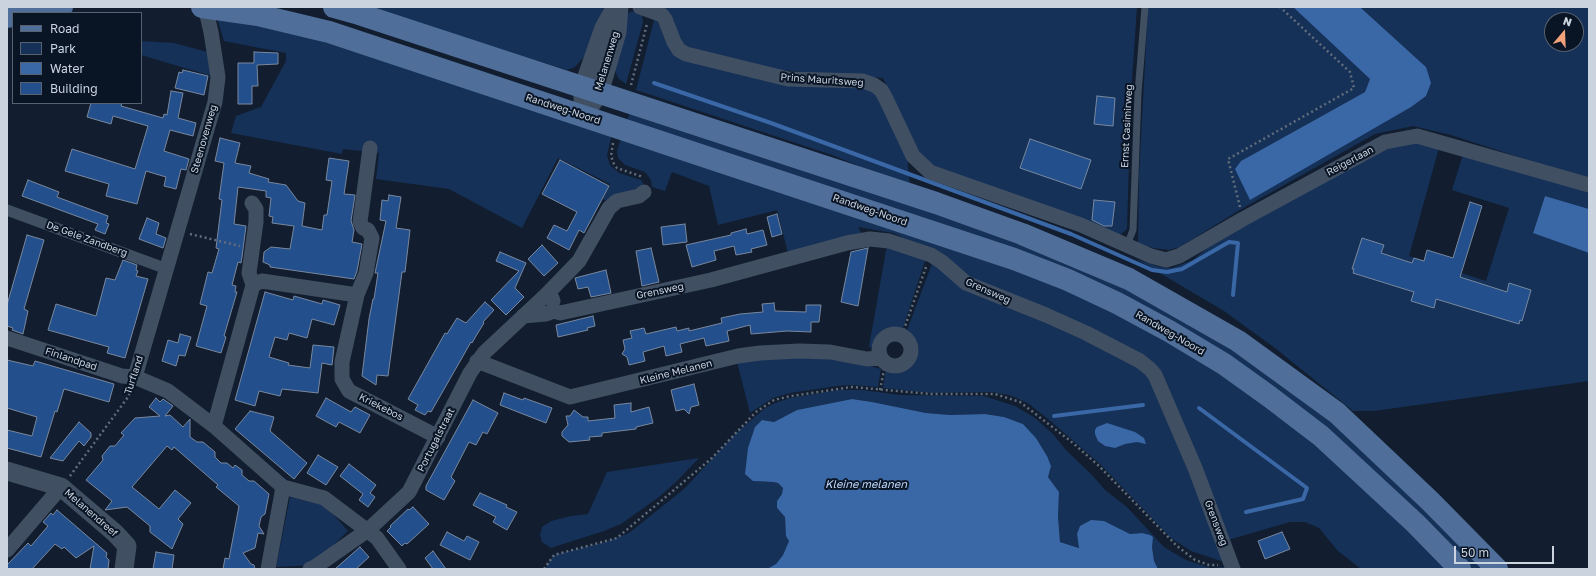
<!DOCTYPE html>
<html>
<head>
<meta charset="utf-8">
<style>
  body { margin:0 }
  #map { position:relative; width:1596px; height:576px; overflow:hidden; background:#121e2f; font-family:"Golos Text",sans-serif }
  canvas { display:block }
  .frame { position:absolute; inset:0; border:8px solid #cbd3df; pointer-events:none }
  .legend { position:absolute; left:12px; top:12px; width:130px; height:92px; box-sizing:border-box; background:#091525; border:1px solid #57616f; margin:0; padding:5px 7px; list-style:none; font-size:12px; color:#cbd3df }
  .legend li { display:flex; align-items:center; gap:8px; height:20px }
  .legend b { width:20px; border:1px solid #57616f }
  .north { position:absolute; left:1544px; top:12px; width:40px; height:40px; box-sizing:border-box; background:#091525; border:1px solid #57616f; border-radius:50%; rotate:19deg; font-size:11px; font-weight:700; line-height:16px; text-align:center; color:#cbd3df }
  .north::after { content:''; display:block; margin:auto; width:14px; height:18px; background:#f1a27b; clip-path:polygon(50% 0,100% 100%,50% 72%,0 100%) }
  .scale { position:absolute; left:1454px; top:546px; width:100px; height:18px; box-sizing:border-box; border:2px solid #cbd3df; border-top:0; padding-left:5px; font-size:12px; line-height:14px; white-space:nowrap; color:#cbd3df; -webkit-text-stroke:3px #091525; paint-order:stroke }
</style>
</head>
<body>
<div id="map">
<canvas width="1596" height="576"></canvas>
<div class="frame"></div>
<ul class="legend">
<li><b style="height:5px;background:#4f6e9a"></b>Road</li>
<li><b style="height:11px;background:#153157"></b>Park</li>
<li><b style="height:11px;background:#3a67a6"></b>Water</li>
<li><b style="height:11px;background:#234f8c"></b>Building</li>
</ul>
<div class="north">N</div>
<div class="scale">50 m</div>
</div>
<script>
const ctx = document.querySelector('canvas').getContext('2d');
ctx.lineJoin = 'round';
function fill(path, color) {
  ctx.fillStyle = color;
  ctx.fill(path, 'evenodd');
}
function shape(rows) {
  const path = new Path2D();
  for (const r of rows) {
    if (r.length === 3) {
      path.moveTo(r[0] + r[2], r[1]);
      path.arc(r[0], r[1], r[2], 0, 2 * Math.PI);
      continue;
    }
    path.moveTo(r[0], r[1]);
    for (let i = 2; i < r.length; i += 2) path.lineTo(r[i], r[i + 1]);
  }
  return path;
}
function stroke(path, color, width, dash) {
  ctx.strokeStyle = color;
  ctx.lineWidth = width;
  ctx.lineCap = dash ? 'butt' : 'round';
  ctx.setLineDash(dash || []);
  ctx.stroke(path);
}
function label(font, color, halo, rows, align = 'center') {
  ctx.font = font + ' "Golos Text",sans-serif';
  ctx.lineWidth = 4;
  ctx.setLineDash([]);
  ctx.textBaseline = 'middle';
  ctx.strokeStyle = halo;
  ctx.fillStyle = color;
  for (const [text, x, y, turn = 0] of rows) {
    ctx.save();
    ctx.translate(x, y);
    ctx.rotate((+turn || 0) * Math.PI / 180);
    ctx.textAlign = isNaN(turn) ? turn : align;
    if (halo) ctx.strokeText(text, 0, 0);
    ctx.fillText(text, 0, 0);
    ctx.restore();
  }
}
fill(shape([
  [366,7,604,7,585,56,575,67,567,70],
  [657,7,1137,7,1131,95,1127,229,1119,236,935,168,918,151,883,78,767,69,688,50],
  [1148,7,1293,7,1370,79,1365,92,1241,161,1426,67,1360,7,1589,7,1589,180,1451,135,1413,126,1375,134,1238,211,1180,247,1169,250,1153,248,1138,243,1139,176],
  [1552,20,1576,20,1576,44,1552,44],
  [636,11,642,15,643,22,626,84,618,78,614,68,625,17,630,12],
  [216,14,270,25,612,134,607,155,610,165,619,173,641,180,643,183,642,189,610,203,603,199,610,184,558,158,522,228,449,189,376,179,379,153,343,149,342,154,231,133,236,116,261,107,286,61,286,53,224,41],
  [654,20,657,21,675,52,862,86,875,93,907,156,910,187,832,155,636,90],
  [141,41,174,43,211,53,215,77,141,55],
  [631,111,934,211,1126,287,1235,348,1332,420,1487,569,1471,569,1430,527,1120,296,626,122],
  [621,138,1037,276,1161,335,1249,391,1329,454,1448,569,1361,569,1338,551,1319,528,1305,522,1290,522,1228,540,1158,371,978,285,902,240,900,236,893,233,858,227,861,233,859,236,788,253,777,210,718,225,709,186,672,172,665,191,652,187,651,180,645,172,625,165,618,158,617,151],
  [1400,140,1440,144,1409,256,1486,281,1509,208,1452,190,1464,151,1589,193,1589,209,1545,196,1533,232,1589,253,1589,381,1374,411,1353,411,1275,348,1224,311,1136,259,1160,267,1172,268,1193,260,1232,227],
  [887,245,926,258,903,328,892,327,884,329,877,336,873,348,869,347],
  [933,261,1146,372,1163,405,1224,562,1191,551,1171,538,1100,464,1048,419,1029,404,1019,399,1009,395,992,392,931,393,883,388,886,369,900,371,908,367,914,361,917,353,917,345,914,337,907,330],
  [803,356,858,363,881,369,878,387,851,385,837,386,790,393,773,398,750,413,737,362],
  [838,390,862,390,900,395,984,396,1015,406,1035,418,1052,433,1066,450,1093,476,1105,490,1127,507,1164,547,1186,560,1211,568,1225,567,1228,569,1158,569,1154,561,1152,547,1142,533,1130,534,1104,521,1077,535,1080,548,1060,542,1058,516,1059,492,1048,477,1047,456,1036,438,1023,424,1004,417,985,414,950,415,926,413,872,402,852,399,797,410,774,422,762,420,753,481,773,482,778,483,783,488,782,494,777,501,777,508,785,517,785,524,789,541,783,555,776,564,767,569,545,569,550,560,554,555,605,542,629,533,684,489,736,433,764,409,775,403,790,398],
  [699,458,677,481,659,497,621,524,604,531,551,548,542,542,540,535,542,527,551,521,571,516,588,514,607,472],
  [290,497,326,506,348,531,313,565,276,567]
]), '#153157');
fill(shape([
  [1293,7,1360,7,1426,67,1431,83,1426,96,1411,107,1250,200,1235,169,1241,161,1365,92,1370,79],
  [1545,196,1589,209,1589,253,1533,233],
  [852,399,872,402,926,413,950,415,985,414,1004,417,1023,424,1036,438,1047,456,1051,466,1048,477,1059,492,1058,516,1060,542,1079,548,1077,534,1080,526,1091,520,1104,521,1130,534,1142,533,1150,535,1153,537,1152,547,1154,561,1158,569,767,569,776,564,783,555,789,541,786,536,785,517,777,508,777,501,782,494,783,488,778,483,773,482,753,481,745,474,748,448,755,427,762,420,774,422,797,410],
  [1107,423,1135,432,1144,438,1146,444,1137,442,1125,444,1115,448,1105,446,1098,441,1095,434,1095,430,1097,427]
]), '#3a67a6');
stroke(shape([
  [654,83,771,123,1071,234,1152,270,1167,272,1182,269,1229,242,1238,243,1233,295],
  [1199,408,1307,488,1303,499,1246,512],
  [1054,416,1143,405]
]), '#3a67a6', 4);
const building = shape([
  [254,52,278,53,278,64,257,65,258,86,252,86,252,104,238,104,238,63,254,63,254,52],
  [183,70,208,76,204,95,175,88,179,72,182,73,183,70],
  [171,91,183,93,178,118,196,123,193,136,170,130,164,151,189,159,186,170,181,169,176,189,164,186,166,177,146,171,137,204,106,196,109,184,65,171,72,149,135,169,148,126,113,116,111,124,87,117,91,103,122,103,121,106,163,118,164,114,167,115,171,91],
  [1097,96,1115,98,1113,126,1094,124,1097,96],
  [220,138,240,143,235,163,251,166,249,173,269,179,268,182,286,185,298,201,305,203,302,226,322,230,324,215,327,215,332,181,326,180,329,158,349,161,344,194,355,195,351,221,354,230,352,242,362,244,357,271,354,279,270,267,270,265,263,262,264,252,271,247,290,249,294,226,272,223,273,217,269,216,271,198,266,197,266,191,238,187,234,224,246,226,242,257,241,263,238,262,232,285,236,286,235,292,237,292,224,336,226,337,221,353,196,346,207,306,200,304,208,272,212,273,219,249,216,248,222,200,219,199,224,163,215,161,220,138],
  [1030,139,1091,160,1081,189,1020,168,1030,139],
  [560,160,609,186,584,233,579,230,569,250,547,238,554,225,567,231,577,212,542,194,560,160],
  [28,180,59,192,57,197,108,216,106,223,109,224,105,234,95,230,98,224,22,196,28,180],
  [389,195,401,197,396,228,410,230,405,272,402,272,388,376,377,375,376,385,362,376,369,319,373,299,374,299,378,273,375,273,386,221,380,220,382,200,388,201,389,195],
  [1094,200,1115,202,1112,226,1104,226,1092,220,1094,200],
  [1470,202,1482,206,1460,277,1507,292,1509,283,1531,290,1522,321,1520,320,1519,324,1436,299,1434,308,1411,301,1414,292,1353,273,1354,269,1352,269,1362,238,1384,245,1381,253,1412,263,1414,258,1424,261,1427,250,1453,258,1470,202],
  [777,214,782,234,772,237,767,217,777,214],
  [147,218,159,223,156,234,166,238,163,248,139,239,147,218],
  [685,224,687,242,663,245,661,227,685,224],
  [746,229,747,234,763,230,767,245,751,249,752,252,736,255,734,246,714,251,716,260,692,267,686,245,731,235,731,233,746,229],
  [27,235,44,240,24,309,28,311,23,334,12,330,13,328,7,326,7,305,27,235],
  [542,245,558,263,544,276,528,259,542,245],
  [651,248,659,282,642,286,636,251,651,248],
  [868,248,858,306,841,302,851,252,868,248],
  [500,252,526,263,515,288,524,297,506,315,491,300,519,271,496,261,500,252],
  [123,260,137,265,136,270,138,271,136,276,148,279,125,358,107,353,109,347,48,330,56,304,96,316,106,278,115,280,123,260],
  [606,270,611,293,591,297,588,287,578,289,575,278,606,270],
  [265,292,293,300,294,296,322,304,323,300,340,305,334,325,312,319,307,338,289,333,287,340,275,337,269,357,289,363,288,365,310,368,313,345,334,347,332,365,322,363,318,393,282,389,280,396,259,391,255,406,235,400,265,292],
  [485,302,494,310,483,322,484,323,476,336,472,343,471,342,431,412,428,411,425,415,415,410,418,405,408,399,445,333,447,334,457,318,466,323,485,302],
  [774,303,775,311,806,312,806,305,821,305,819,322,811,322,811,332,787,331,751,334,750,325,727,331,729,341,706,346,704,338,680,344,682,352,666,356,664,346,643,352,645,361,629,365,627,357,622,354,625,349,623,340,632,338,630,331,644,328,646,334,676,327,677,331,689,328,689,331,722,323,721,318,740,314,763,312,762,304,774,303],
  [593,316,595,326,587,328,588,330,558,337,556,325,593,316],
  [180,334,191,337,185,356,179,355,176,366,162,361,168,340,178,343,180,334],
  [7,360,33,366,35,361,114,384,109,402,64,389,57,412,55,411,41,457,7,448,7,430,32,436,37,417,7,408,7,360],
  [694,384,699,405,691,407,689,414,684,409,676,411,671,390,694,384],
  [504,393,523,400,524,398,552,408,546,423,500,405,504,393],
  [156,398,160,402,163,399,173,406,165,416,170,415,183,427,190,419,190,437,197,442,203,442,215,452,215,457,221,463,227,463,233,468,235,465,242,470,242,475,249,481,254,481,269,494,265,514,261,517,259,526,264,534,258,533,255,548,243,553,251,564,254,565,255,569,223,569,225,558,229,559,239,506,216,487,218,485,174,447,172,450,167,446,132,487,159,509,175,490,191,503,178,519,183,524,172,549,150,532,150,526,127,507,105,510,112,501,86,480,103,460,102,456,110,446,115,446,124,435,121,433,135,418,160,416,149,407,156,398],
  [326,398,351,412,355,407,370,415,360,433,339,422,336,427,316,416,326,398],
  [473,400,498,413,487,434,483,432,476,445,469,442,451,477,455,481,444,500,426,490,426,486,473,400],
  [631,403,631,412,649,407,653,423,636,427,636,429,602,433,602,436,589,437,590,440,569,442,562,436,562,432,568,425,566,416,570,416,574,410,583,417,588,417,588,421,615,418,614,405,631,403],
  [250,411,274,417,270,431,307,463,294,479,235,429,250,411],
  [79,422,91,433,91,437,84,446,79,441,63,461,50,458,79,422],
  [318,455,338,467,326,485,307,473,318,455],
  [349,464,376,485,370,493,375,497,368,507,359,500,363,494,340,476,349,464],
  [480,493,507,505,506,507,517,512,507,530,493,522,496,517,473,505,480,493],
  [413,507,429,524,407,544,405,543,402,546,387,531,391,527,390,526,408,509,409,510,413,507],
  [57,510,107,553,106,557,109,560,108,569,90,569,94,546,76,558,64,547,62,549,55,544,32,569,7,569,7,565,28,543,31,546,48,526,43,522,51,513,53,515,57,510],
  [447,532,464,541,467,536,479,542,470,560,440,545,447,532],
  [1282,532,1290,549,1265,559,1258,541,1282,532],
  [360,547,369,557,356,569,335,569,360,547],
  [433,551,446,569,433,569,425,558,433,551],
  [156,552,174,555,172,569,153,569,156,552]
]);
fill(building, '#234f8c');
stroke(building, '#78889e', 1);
stroke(shape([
  [631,85,647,24],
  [613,143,611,156,614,164,617,168,640,176,643,178],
  [1240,207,1228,159,1354,88,1350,72,1280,7],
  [190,234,240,246],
  [902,335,926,267],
  [880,390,884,370],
  [70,476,128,397,131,390],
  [544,569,554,555,617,538,712,458,756,412,774,400,791,396,852,387,931,394,995,394,1020,402,1073,443,1099,466,1177,546,1195,560,1209,565,1218,565]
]), '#626d7b', 2.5, [2, 3]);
stroke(shape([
  [1127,245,1133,230,1138,93,1145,7]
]), '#414f63', 7);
stroke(shape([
  [7,210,167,269]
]), '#414f63', 11);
stroke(shape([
  [640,7,662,15,665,19,674,42,679,50,686,54,788,79,863,81,874,85,881,90,886,99,913,156,930,172,1081,225,1151,256,1166,260,1179,256,1243,219,1385,142,1417,136,1589,185],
  [370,148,360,222,363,228,368,230,372,238,366,273,357,295,342,362,342,379,349,391,438,437],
  [252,203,256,209,256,222,249,273,253,285],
  [553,301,552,298,546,295,579,261,609,208,617,201,639,196,644,192],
  [523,316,546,314,554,311,560,313,711,280,847,243,870,239,889,241,931,255,942,262,966,283,1046,315,1086,333,1140,361,1150,369,1155,375,1195,468,1233,569],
  [895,350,16],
  [7,338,122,376,135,377,168,391,214,426,283,487,268,569],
  [477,361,570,397,738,356,760,353,799,351,830,352,867,359,881,358],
  [135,377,215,102,218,77,211,32,205,7],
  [214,426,253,285,262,281,357,295],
  [283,487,324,498,377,538,399,569],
  [7,550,61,487],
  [310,569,315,567,368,530,409,492,470,373,484,353,546,295]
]), '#414f63', 15);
stroke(shape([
  [583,102,583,88,604,28,615,8],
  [583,116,599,93,617,32,619,7],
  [7,471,61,487,115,533,127,546,124,569]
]), '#414f63', 19);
stroke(shape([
  [202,7,258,15,329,32,1014,259,1068,280,1117,303,1169,331,1224,364,1270,397,1321,436,1415,523,1460,569],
  [334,7,359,14,936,203,1022,234,1129,279,1238,341,1337,413,1430,501,1497,569],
  [27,13,62,7],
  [7,17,13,16]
]), '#4f6e9a', 22);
label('10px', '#cbd3df', '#091525', [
  ["Melanenweg",607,61,-73],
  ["Prins Mauritsweg",822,80,4],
  ["Randweg-Noord",563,109,18],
  ["Ernst Casimirweg",1127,126,-87],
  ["Steenovenweg",204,139,-74],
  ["Reigerlaan",1350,161,-28],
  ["Randweg-Noord",870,210,19],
  ["De Gele Zandberg",87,239,20],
  ["Grensweg",660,291,-12],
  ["Grensweg",988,291,24],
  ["Randweg-Noord",1170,333,30],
  ["Finlandpad",71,359,18],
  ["Kleine Melanen",676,372,-14],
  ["Turfland",134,375,-72],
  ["Kriekebos",381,407,27],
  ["Portugalstraat",436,440,-63],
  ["Melanendreef",91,513,41],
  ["Grensweg",1216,523,69]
]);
label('italic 11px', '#bed8fb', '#091525', [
  ["Kleine melanen",866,485]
]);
</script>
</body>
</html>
